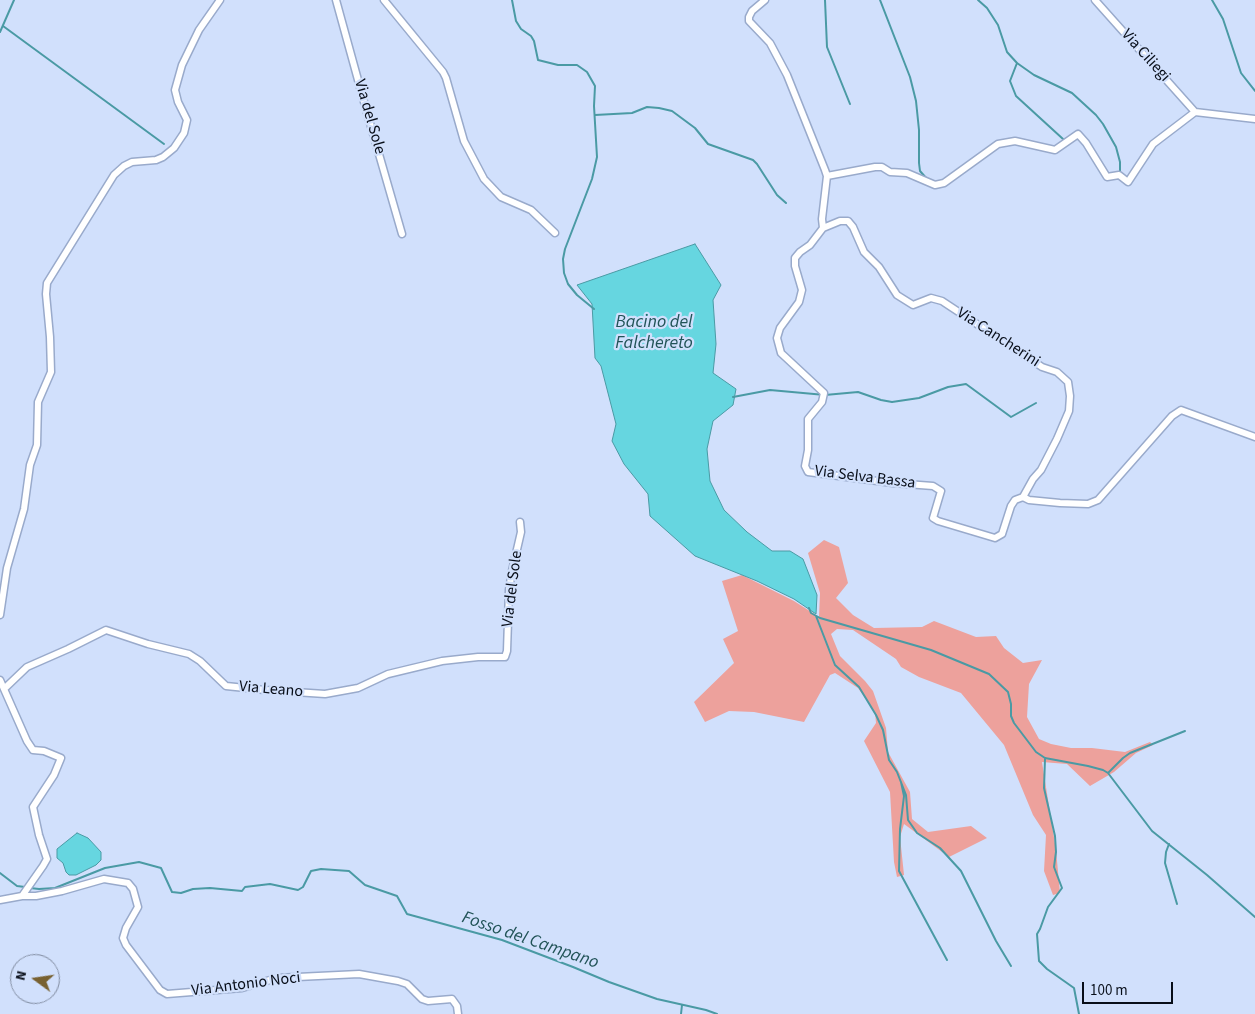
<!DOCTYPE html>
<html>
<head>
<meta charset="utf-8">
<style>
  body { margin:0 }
  #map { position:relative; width:1255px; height:1014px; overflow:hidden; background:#d1e0fc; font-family:"Source Sans 3",sans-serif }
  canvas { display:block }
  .north { position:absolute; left:10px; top:954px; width:50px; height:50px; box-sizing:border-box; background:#d1e0fc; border:1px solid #818ca1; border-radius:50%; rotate:284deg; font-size:14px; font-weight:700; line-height:20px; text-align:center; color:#080e19 }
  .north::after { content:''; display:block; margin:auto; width:18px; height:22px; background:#786131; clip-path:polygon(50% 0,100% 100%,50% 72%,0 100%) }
  .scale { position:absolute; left:1082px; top:982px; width:91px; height:22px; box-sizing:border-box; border:2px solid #080e19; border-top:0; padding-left:6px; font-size:15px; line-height:18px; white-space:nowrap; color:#080e19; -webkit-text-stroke:4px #d1e0fc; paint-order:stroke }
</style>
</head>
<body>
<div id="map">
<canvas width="1255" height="1014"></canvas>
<div class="north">N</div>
<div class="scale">100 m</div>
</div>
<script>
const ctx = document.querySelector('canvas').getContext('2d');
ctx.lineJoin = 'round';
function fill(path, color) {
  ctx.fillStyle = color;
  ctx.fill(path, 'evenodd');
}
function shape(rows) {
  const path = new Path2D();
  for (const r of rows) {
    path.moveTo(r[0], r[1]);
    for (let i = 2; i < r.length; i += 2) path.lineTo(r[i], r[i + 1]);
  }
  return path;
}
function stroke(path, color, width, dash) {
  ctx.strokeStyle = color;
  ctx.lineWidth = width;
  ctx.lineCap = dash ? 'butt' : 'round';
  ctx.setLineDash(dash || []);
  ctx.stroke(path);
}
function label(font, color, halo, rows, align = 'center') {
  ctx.font = font + ' "Source Sans 3",sans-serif';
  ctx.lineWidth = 4.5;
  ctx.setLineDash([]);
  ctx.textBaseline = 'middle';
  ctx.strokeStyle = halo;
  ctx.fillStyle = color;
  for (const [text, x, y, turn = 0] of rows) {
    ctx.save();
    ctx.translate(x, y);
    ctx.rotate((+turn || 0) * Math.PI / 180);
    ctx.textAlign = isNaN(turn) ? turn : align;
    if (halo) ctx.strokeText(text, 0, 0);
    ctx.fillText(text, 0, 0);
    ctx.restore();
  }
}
fill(shape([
  [824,540,839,547,848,583,836,598,853,615,874,628,922,627,934,621,976,637,996,636,1004,648,1023,663,1042,660,1029,684,1027,717,1039,739,1051,744,1071,748,1092,748,1125,752,1150,742,1153,745,1136,753,1114,772,1090,786,1067,764,1042,762,1056,850,1060,893,1053,895,1044,871,1046,835,1033,815,1004,745,961,693,919,677,901,667,896,659,853,630,837,629,831,634,840,656,865,681,873,691,886,728,888,752,910,792,912,819,928,832,971,826,987,838,949,857,904,824,900,837,904,875,897,877,894,862,890,792,864,741,876,723,875,712,858,688,835,673,830,675,804,722,754,712,729,711,705,722,694,702,734,663,723,639,738,631,722,581,742,575,794,601,819,617,820,593,808,553]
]), '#eda19c');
const water = shape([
  [695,244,721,285,713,300,716,344,713,373,736,389,733,405,713,421,707,449,710,481,724,510,747,532,772,551,790,551,803,559,817,595,816,614,794,599,757,581,695,556,650,516,648,494,624,464,612,441,616,424,601,366,595,358,592,304,577,285,695,244],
  [77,833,88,838,101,852,101,860,96,865,76,875,69,875,66,872,63,863,57,858,57,849,77,833]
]);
fill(water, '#66d6e0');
stroke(water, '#4a9aa4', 1);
stroke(shape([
  [512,0,516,21,521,29,531,36,534,41,538,60,558,65,577,65,587,72,595,86,594,106,597,157,592,179,565,249,563,259,564,273,568,284,577,295,594,309],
  [825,0,827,47,850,104],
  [880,0,910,77,916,101,919,130,919,163,920,171,927,179],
  [978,0,987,8,998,25,1007,52,1017,63,1034,75,1072,93,1096,115,1103,124,1116,147,1120,162,1120,174],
  [1212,0,1223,19,1241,73,1255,91],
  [3,26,164,144],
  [0,32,14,0],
  [1017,63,1010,81,1016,96,1063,139],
  [595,115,632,113,647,107,659,108,672,111,695,128,708,144,753,160,757,164,777,195,786,203],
  [733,397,770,390,825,395,858,392,881,400,892,402,919,398,948,387,966,384,1011,417,1036,403],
  [809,608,811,613,820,618,931,650,989,674,1008,692,1011,704,1011,716,1014,723,1036,752,1045,758,1088,766,1103,770,1108,773,1152,831,1207,875,1255,917],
  [816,616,835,665,859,687,876,715,883,730,889,760,897,772,906,795,908,820,917,833,940,848,961,871,996,941,1011,966],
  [1045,759,1044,788,1055,836,1056,852,1054,867,1062,888,1048,907,1040,929,1037,934,1039,961,1047,969,1074,988,1079,1014],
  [1108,773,1123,758,1130,753,1185,731],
  [901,782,904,796,900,829,899,871,947,960],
  [1169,844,1166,852,1165,863,1177,904],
  [0,873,17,886,25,887],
  [30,888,39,889,55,888,105,868,139,862,161,868,172,892,181,893,193,889,210,888,242,891,245,887,270,884,298,890,303,887,311,871,321,869,349,871,365,885,397,896,407,914,502,940,573,967,609,982,657,999,706,1010,717,1014],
  [681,1014,682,1005]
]), '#4a9aa4', 2);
const minor = shape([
  [336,0,366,109,402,234],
  [384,0,443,72,446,78,464,141,484,179,501,197,531,210,555,233],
  [765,0,752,11,749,17,749,21,770,43,787,75,825,170,827,176,822,219,823,228,840,221,848,221,853,227,864,252,879,267,897,295,913,305,931,298,942,301,1042,367,1057,372,1068,382,1070,396,1069,411,1057,439,1041,470,1033,479,1023,497,1029,500,1060,503,1088,504,1098,500,1172,416,1181,410,1255,437],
  [1095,0,1195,112],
  [827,176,875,167,882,167,890,172,907,173,935,185,944,183,998,144,1015,141,1055,150,1078,134,1086,143,1107,177,1119,175,1128,182,1153,144,1195,112,1255,119],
  [823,228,810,245,800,252,795,258,795,266,802,290,799,302,780,328,777,338,781,353,824,393,822,402,808,419,808,450,805,466,808,472,893,483,933,486,941,491,933,518,938,521,995,538,1002,534,1011,506,1015,500,1023,497],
  [0,615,7,568,24,509,30,465,37,445,38,402,51,372,50,337,46,294,47,283,114,175,124,166,132,162,156,160,163,157,174,148,184,133,187,120,178,102,175,90,182,65,199,30,220,0],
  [0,680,27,741,33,750,44,751,61,758,54,775,33,807,39,835,47,859,43,866,22,896,0,900],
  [4,689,27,667,68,649,106,630,148,644,189,654,200,661,226,686,265,690,325,694,358,688,388,674,442,661,478,657,505,657,507,651,509,590,512,571,521,532,520,522],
  [22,896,36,896,62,891,104,879,128,883,133,889,138,907,126,928,123,938,126,945,160,990,167,994,242,988,277,978,359,974,398,981,407,984,422,999,428,1001,452,999,457,1006,458,1014]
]);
stroke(minor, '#99aacb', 9);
stroke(minor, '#fff', 6);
label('16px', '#080e19', '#d1e0fc', [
  ["Via Ciliegi",1145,56,48],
  ["Via del Sole",369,117,74],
  ["Via Cancherini",998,338,33],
  ["Via Selva Bassa",865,478,7],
  ["Via del Sole",513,589,-83],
  ["Via Leano",271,690,5],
  ["Via Antonio Noci",246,985,-7]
]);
label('italic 18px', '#215357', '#d1e0fc', [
  ["Bacino del",654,323],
  ["Falchereto",654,344],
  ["Fosso del Campano",530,941,19]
]);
</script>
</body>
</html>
